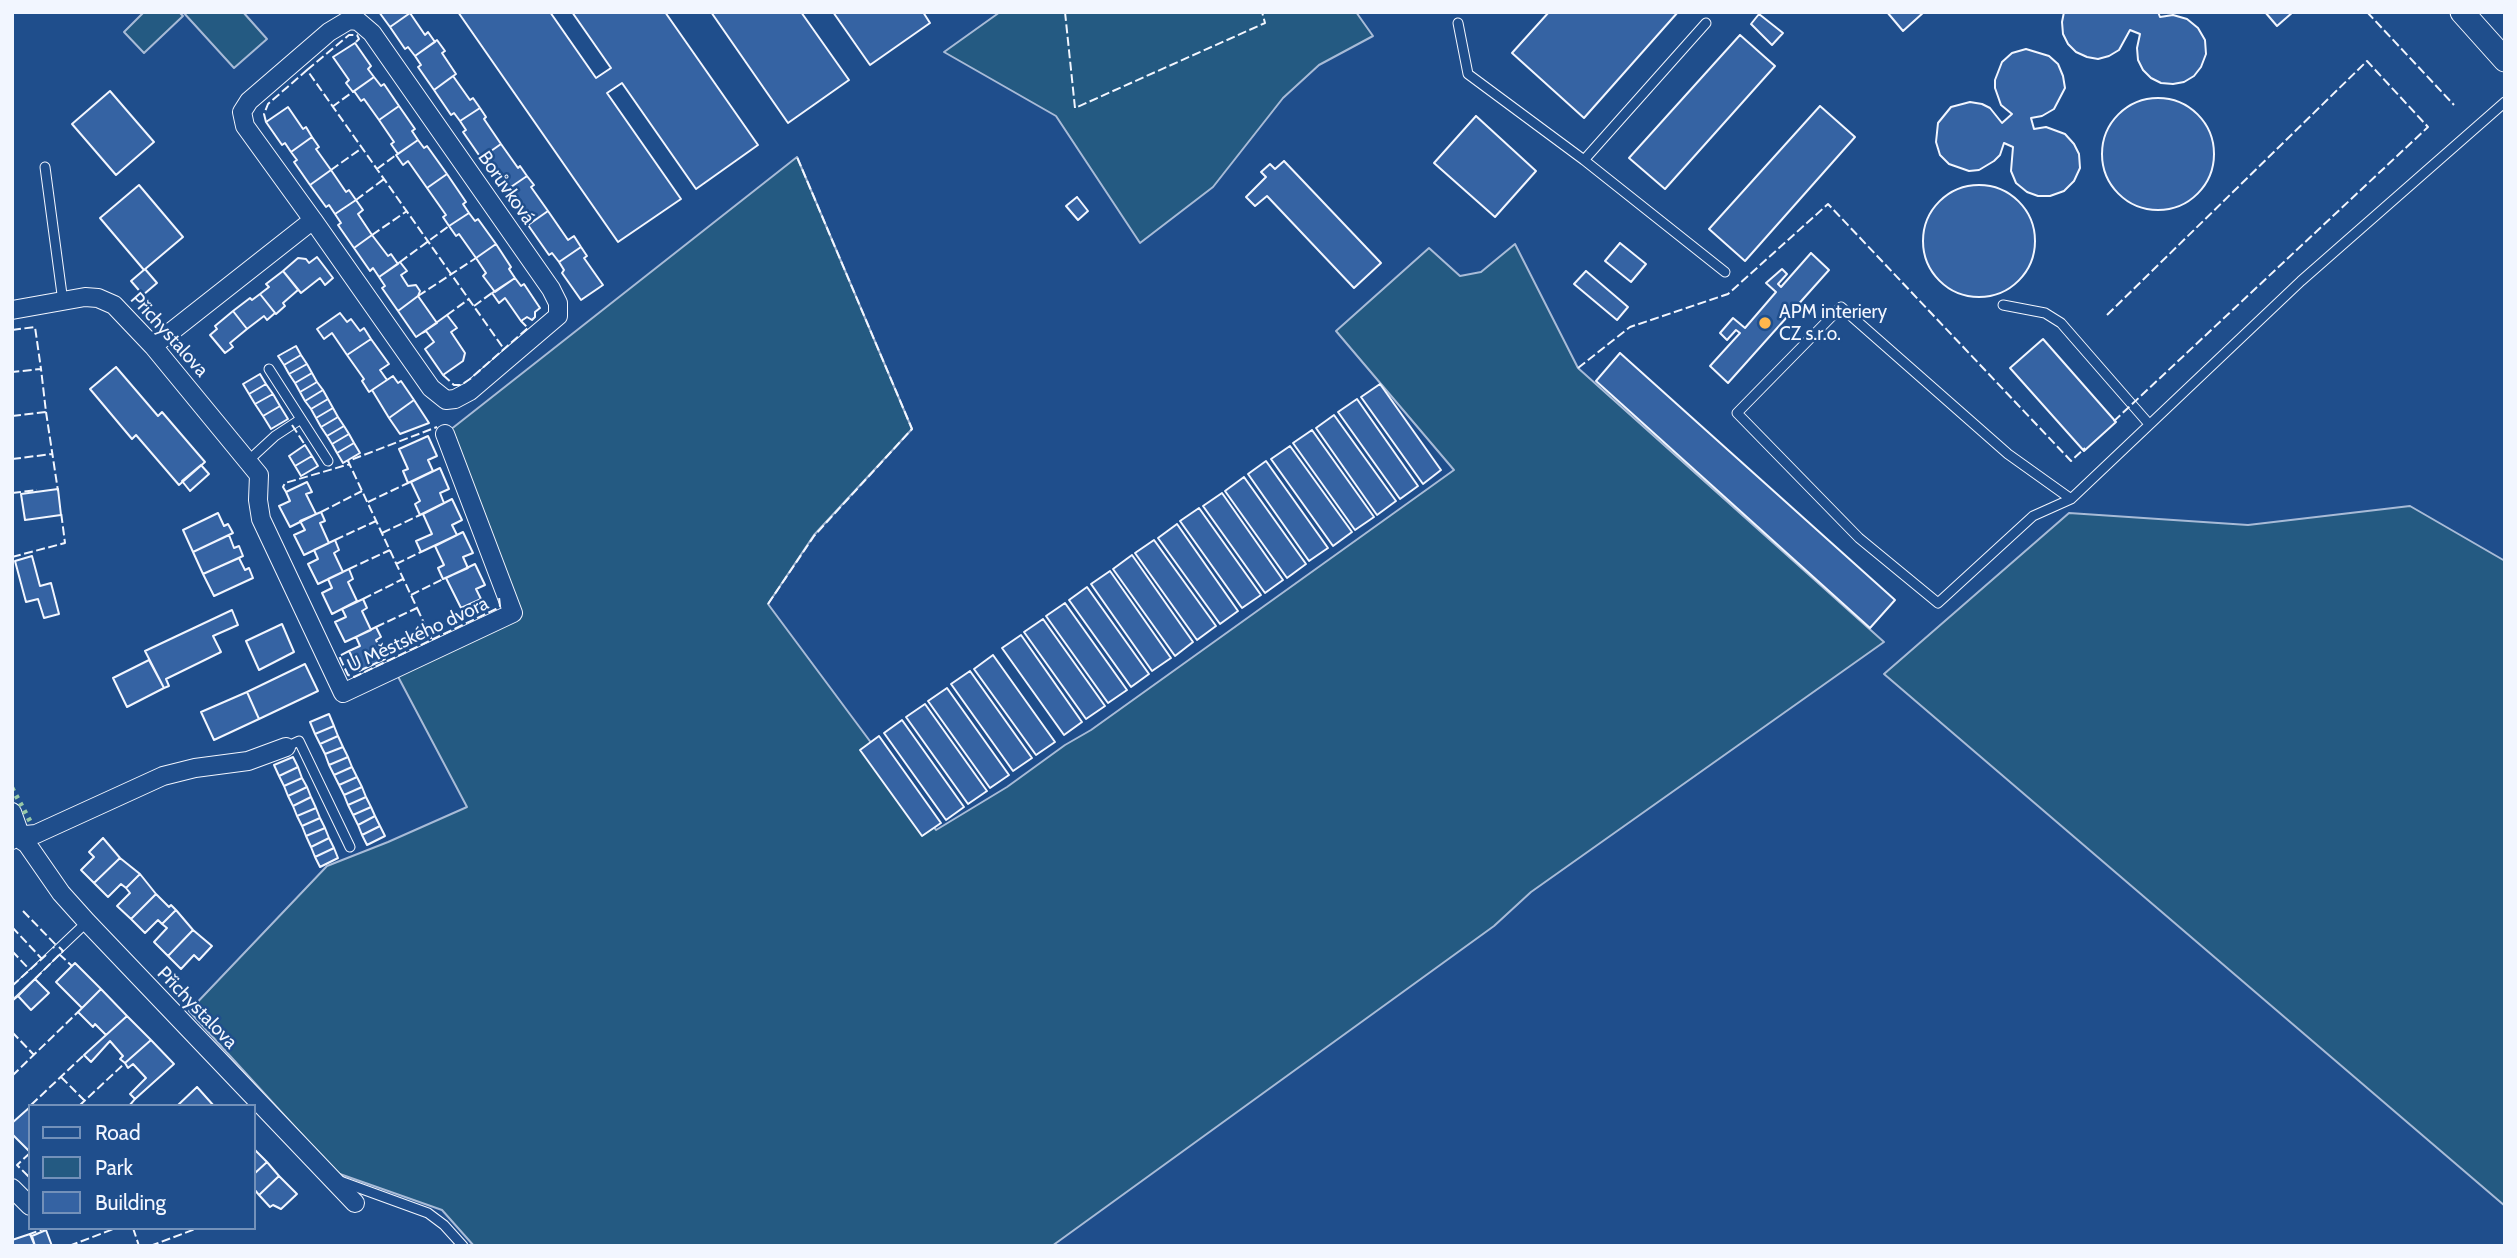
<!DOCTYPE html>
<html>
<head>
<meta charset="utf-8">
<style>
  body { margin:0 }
  #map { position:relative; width:2517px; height:1258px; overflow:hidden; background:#1f4e8c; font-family:Cabin,sans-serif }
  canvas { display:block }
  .frame { position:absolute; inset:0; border:14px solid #f2f6ff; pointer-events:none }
  .legend { position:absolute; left:28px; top:1104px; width:228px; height:126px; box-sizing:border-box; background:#1f4e8c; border:2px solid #7391ba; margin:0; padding:9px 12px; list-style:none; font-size:21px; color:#f2f6ff }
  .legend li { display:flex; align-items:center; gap:14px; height:35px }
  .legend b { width:35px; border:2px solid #7391ba }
</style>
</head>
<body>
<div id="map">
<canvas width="2517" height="1258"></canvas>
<div class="frame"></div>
<ul class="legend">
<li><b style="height:9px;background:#1f4e8c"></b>Road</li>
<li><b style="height:19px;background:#245a82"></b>Park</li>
<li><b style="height:19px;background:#3563a3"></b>Building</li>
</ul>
</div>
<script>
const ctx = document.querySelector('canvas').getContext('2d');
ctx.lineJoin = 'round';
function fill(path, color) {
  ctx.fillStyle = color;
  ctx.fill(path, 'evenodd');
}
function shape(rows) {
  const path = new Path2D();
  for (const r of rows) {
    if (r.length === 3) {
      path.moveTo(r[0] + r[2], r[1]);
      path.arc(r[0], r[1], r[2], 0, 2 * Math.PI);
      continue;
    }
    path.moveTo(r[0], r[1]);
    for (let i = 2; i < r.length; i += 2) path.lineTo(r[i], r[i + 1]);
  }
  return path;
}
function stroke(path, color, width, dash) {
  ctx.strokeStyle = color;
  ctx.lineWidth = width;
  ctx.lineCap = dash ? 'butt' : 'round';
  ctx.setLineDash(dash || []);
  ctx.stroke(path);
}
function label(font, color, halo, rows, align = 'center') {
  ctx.font = font + ' Cabin,sans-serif';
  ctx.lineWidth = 5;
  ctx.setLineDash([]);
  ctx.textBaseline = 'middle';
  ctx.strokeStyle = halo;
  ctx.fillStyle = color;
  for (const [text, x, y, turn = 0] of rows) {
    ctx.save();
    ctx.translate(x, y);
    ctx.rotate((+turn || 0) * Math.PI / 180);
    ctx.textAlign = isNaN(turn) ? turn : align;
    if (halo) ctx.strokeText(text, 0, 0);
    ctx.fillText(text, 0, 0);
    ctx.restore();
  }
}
const green = shape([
  [144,12,179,12,183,16,144,53,124,32,144,12],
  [183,12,243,12,267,39,234,68,183,12],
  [1000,12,1356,12,1373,36,1319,65,1283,98,1213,187,1140,243,1056,116,944,52,1000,12],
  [797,157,912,429,814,535,768,604,936,830,1007,787,1065,745,1091,730,1454,470,1336,331,1429,248,1460,276,1481,272,1515,244,1578,368,1884,642,1531,892,1494,926,1052,1246,474,1246,442,1210,337,1173,189,1011,327,866,388,842,467,807,394,669,513,613,445,434,797,157],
  [2410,506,2505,561,2505,1206,1884,674,2069,513,2248,525,2410,506]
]);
fill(green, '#245a82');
stroke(green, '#a8bbd7', 2);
const building = shape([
  [379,12,409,12,410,13,390,27,379,12],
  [458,12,550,12,596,78,611,68,572,12,665,12,758,145,696,189,622,83,607,93,681,199,618,242,458,12],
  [711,12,801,12,849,80,788,123,711,12],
  [833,12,923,12,930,23,870,65,833,12],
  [1549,12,1678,12,1584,118,1512,53,1549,12],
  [1887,12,1924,12,1903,31,1887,12],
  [2064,12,2158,12,2160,17,2173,15,2187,19,2198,28,2205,40,2206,54,2201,67,2194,76,2184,82,2173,84,2161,83,2151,78,2143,70,2138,60,2137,48,2140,34,2130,30,2119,50,2109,56,2098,59,2087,57,2076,52,2068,44,2063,34,2062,22,2064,12],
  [2265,12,2293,12,2277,26,2265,12],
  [410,13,425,35,428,32,435,42,415,56,408,47,405,49,390,27,410,13],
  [1759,14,1783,33,1772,45,1751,24,1759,14],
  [1740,35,1775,66,1665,189,1629,158,1740,35],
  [437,40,445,51,442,53,456,74,434,90,418,67,421,65,415,56,437,40],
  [355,43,371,66,368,69,374,77,353,92,346,83,349,80,333,57,355,43],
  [2026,49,2049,56,2058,64,2063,76,2065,88,2054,109,2042,116,2031,118,2034,129,2046,127,2065,134,2074,144,2079,154,2080,168,2074,181,2064,191,2050,196,2038,196,2027,192,2016,183,2011,171,2013,147,2004,143,2000,155,1994,161,1979,170,1969,171,1949,164,1940,155,1936,142,1938,123,1951,107,1970,102,1982,104,1990,108,2002,123,2012,114,2001,105,1995,88,1995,80,2002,62,2012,53,2026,49],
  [453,76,470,100,473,98,480,108,460,121,454,113,451,115,434,90,453,76],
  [374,77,381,86,384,84,399,106,379,120,364,99,361,101,354,91,374,77],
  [110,91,154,142,116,175,72,124,110,91],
  [2158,154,56],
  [399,106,415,129,412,131,418,140,398,154,391,144,394,142,379,120,399,106],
  [1820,106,1855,137,1745,261,1709,229,1820,106],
  [288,107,303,129,306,127,312,137,291,152,285,143,282,145,266,122,288,107],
  [480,108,486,117,484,119,501,144,481,158,463,132,466,130,460,121,480,108],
  [1476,116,1536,171,1495,217,1434,163,1476,116],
  [312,137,319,147,316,149,331,170,310,185,294,162,297,160,291,152,312,137],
  [418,140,424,148,427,146,447,174,427,188,408,161,403,165,396,155,418,140],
  [501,144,518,168,520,166,527,176,508,189,502,180,499,183,481,158,501,144],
  [1284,161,1381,263,1354,288,1267,196,1255,206,1246,197,1266,177,1261,172,1270,164,1275,169,1284,161],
  [331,170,346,192,349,190,356,200,335,214,329,205,326,207,310,185,331,170],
  [447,174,466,202,463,204,469,213,449,226,443,217,446,215,427,188,447,174],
  [527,176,534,185,531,187,548,211,528,225,511,200,514,198,508,189,527,176],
  [1979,241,56],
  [139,185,183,237,144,270,100,218,139,185],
  [1077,197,1088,211,1078,220,1066,206,1077,197],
  [356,200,363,210,358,214,372,235,354,248,338,225,341,223,335,214,356,200],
  [548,211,568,240,574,236,581,247,559,262,552,253,549,255,528,225,548,211],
  [469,213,475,221,478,219,496,244,476,258,459,234,456,236,449,226,469,213],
  [372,235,388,256,391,254,398,264,379,277,373,268,370,271,354,248,372,235],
  [1620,243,1646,264,1631,282,1605,261,1620,243],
  [496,244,511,267,509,269,515,278,495,292,483,276,486,273,476,258,496,244],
  [581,247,587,256,584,258,603,285,581,300,562,273,564,270,559,262,581,247],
  [1811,253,1829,270,1728,383,1710,366,1740,333,1736,330,1727,340,1720,333,1733,318,1745,328,1776,292,1766,283,1782,269,1787,274,1778,284,1781,287,1811,253],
  [317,257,333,278,325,285,320,278,301,293,283,271,298,258,306,259,309,263,317,257],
  [400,262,407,271,401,275,408,286,416,285,420,291,418,296,398,311,382,288,385,286,379,277,400,262],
  [145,269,157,283,143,295,131,281,145,269],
  [283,271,298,290,283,303,285,306,276,314,260,294,269,287,266,284,283,271],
  [1586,271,1628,307,1617,320,1574,284,1586,271],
  [515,278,521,286,524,284,540,308,535,312,535,317,532,320,527,317,521,321,505,298,499,303,492,293,515,278],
  [260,294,275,313,267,320,264,316,247,329,233,311,250,298,252,300,260,294],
  [418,296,437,323,416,337,398,311,418,296],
  [233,311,247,329,230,343,233,347,225,353,210,335,217,329,215,326,233,311],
  [340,313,347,322,351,319,360,331,364,328,371,339,347,355,332,333,324,339,317,329,340,313],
  [447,315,457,328,451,332,465,353,463,361,443,375,425,349,434,342,426,331,422,333,447,315],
  [371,339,389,364,380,370,387,380,369,392,362,381,364,379,347,355,371,339],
  [2043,339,2116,422,2084,451,2010,368,2043,339],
  [296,346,301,355,284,365,278,356,296,346],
  [1620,353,1895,600,1870,628,1596,381,1620,353],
  [301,355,307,364,289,374,284,365,301,355],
  [307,364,312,373,295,383,289,374,307,364],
  [116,367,158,416,162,412,205,462,179,485,136,435,132,439,90,389,116,367],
  [312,373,317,382,300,392,295,383,312,373],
  [260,374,266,384,249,394,243,384,260,374],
  [393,376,398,383,401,381,414,400,389,418,372,390,393,376],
  [317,382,323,390,305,401,300,392,317,382],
  [266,384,273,394,255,404,249,394,266,384],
  [1380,384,1441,470,1423,484,1361,397,1380,384],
  [323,390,328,399,311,409,305,401,323,390],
  [273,394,280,406,263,416,255,404,273,394],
  [328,399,333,408,316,418,311,409,328,399],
  [1357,399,1418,486,1400,499,1338,412,1357,399],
  [414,400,429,423,400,434,389,418,414,400],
  [280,406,288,419,271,429,263,416,280,406],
  [333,408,338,417,321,427,316,418,333,408],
  [1334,415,1396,501,1377,515,1316,428,1334,415],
  [338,417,344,426,327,436,321,427,338,417],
  [344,426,349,434,332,444,327,436,344,426],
  [1312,430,1374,517,1355,530,1293,443,1312,430],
  [349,434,354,443,337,453,332,444,349,434],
  [428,436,437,456,428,460,433,471,408,483,403,471,408,469,399,449,428,436],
  [354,443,360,453,343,463,337,453,354,443],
  [305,445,312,456,295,466,289,456,305,445],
  [1290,446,1352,532,1333,546,1271,459,1290,446],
  [312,456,318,466,301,476,295,466,312,456],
  [1266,461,1328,548,1309,561,1248,474,1266,461],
  [201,465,209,474,190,491,182,481,201,465],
  [440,468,449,489,440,493,444,503,420,515,415,504,420,501,411,482,440,468],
  [1244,477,1306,564,1287,578,1225,491,1244,477],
  [307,482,312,492,306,494,316,514,290,527,279,506,290,501,286,492,307,482],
  [58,489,61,515,25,520,21,494,58,489],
  [1222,493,1283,580,1265,593,1203,506,1222,493],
  [452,499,462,520,452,525,457,535,421,552,416,541,432,534,423,514,452,499],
  [1199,508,1261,595,1242,608,1180,521,1199,508],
  [321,512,325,521,320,523,329,543,304,555,294,535,305,530,300,521,321,512],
  [218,513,224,526,228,524,233,533,193,552,183,530,218,513],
  [1177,524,1238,611,1220,624,1158,538,1177,524],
  [463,532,473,553,463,557,468,568,443,579,438,568,444,565,435,546,463,532],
  [229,535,234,548,239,546,243,556,203,574,193,552,229,535],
  [335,540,339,550,334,553,343,572,318,584,308,564,318,559,314,550,335,540],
  [1154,540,1216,626,1197,640,1135,553,1154,540],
  [1132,555,1193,642,1175,656,1113,569,1132,555],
  [32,556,40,586,51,583,59,614,44,618,38,599,26,602,15,561,32,556],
  [239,558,245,570,249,568,253,578,214,596,203,574,239,558],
  [475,564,485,585,476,589,481,599,461,608,446,578,475,564],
  [349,569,353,579,348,582,357,601,332,614,322,593,332,588,328,579,349,569],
  [1110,571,1171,658,1152,671,1091,584,1110,571],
  [1087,587,1149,674,1131,687,1069,600,1087,587],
  [363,599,367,608,362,611,371,630,345,642,335,622,346,617,342,609,363,599],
  [1065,603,1127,690,1108,703,1046,616,1065,603],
  [232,610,238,625,213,636,221,652,166,679,169,686,164,688,145,651,232,610],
  [1043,619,1105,706,1086,719,1024,632,1043,619],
  [282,624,294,652,259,670,246,641,282,624],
  [376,627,381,637,376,640,385,659,359,671,349,651,360,646,356,637,376,627],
  [1021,635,1082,722,1064,735,1002,648,1021,635],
  [993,655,1055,742,1036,755,974,669,993,655],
  [149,660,164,688,127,707,113,678,149,660],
  [305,664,318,691,259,719,247,692,305,664],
  [970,671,1032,758,1013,771,951,684,970,671],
  [947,688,1009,775,990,788,928,701,947,688],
  [247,692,259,719,214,740,201,712,247,692],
  [925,704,987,791,968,804,906,717,925,704],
  [329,714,334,726,315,734,310,722,329,714],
  [902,720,964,807,946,820,884,733,902,720],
  [334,726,338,736,320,744,315,734,334,726],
  [338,736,343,747,325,754,320,744,338,736],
  [879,736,941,823,922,836,860,750,879,736],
  [343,747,348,757,329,765,325,754,343,747],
  [293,757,298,767,279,776,274,765,293,757],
  [348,757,352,767,334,775,329,765,348,757],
  [298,767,302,778,284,786,279,776,298,767],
  [352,767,357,777,339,785,334,775,352,767],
  [357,777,362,787,344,795,339,785,357,777],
  [302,778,307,787,288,796,284,786,302,778],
  [307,787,311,797,293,806,288,796,307,787],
  [362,787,366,797,348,805,344,795,362,787],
  [311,797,316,808,297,816,293,806,311,797],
  [366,797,371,807,353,815,348,805,366,797],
  [371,807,375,816,358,825,353,815,371,807],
  [316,808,320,818,302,826,297,816,316,808],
  [375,816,380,826,362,835,358,825,375,816],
  [320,818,325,828,306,836,302,826,320,818],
  [380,826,385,836,367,845,362,835,380,826],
  [325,828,329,838,311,847,306,836,325,828],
  [103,838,120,858,94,883,81,870,94,857,89,852,103,838],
  [329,838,334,848,315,857,311,847,329,838],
  [334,848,338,858,320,867,315,857,334,848],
  [120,858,140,874,126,888,121,884,108,897,94,883,120,858],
  [140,874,156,894,131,919,117,906,130,893,126,888,140,874],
  [156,894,169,907,171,905,176,910,162,924,158,920,145,933,131,919,156,894],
  [176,910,193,930,168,956,154,942,167,928,162,924,176,910],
  [193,930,212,946,199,960,194,955,181,969,168,956,193,930],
  [75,963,101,989,82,1008,56,982,75,963],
  [35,979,49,993,31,1010,18,996,35,979],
  [101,989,127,1016,106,1035,95,1024,93,1027,78,1012,101,989],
  [127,1016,151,1040,125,1063,120,1059,123,1056,110,1041,91,1062,84,1055,127,1016],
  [151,1040,174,1064,135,1099,130,1094,146,1078,133,1064,128,1068,125,1063,151,1040],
  [197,1087,214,1106,177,1106,197,1087],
  [30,1107,30,1152,12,1134,12,1123,30,1107],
  [254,1149,267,1162,254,1174,254,1149],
  [267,1162,279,1176,259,1195,254,1189,254,1174,267,1162],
  [279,1176,297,1194,281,1209,273,1205,270,1207,259,1195,279,1176],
  [46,1230,52,1246,35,1246,32,1236,46,1230],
  [30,1234,35,1246,12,1246,12,1240,30,1234]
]);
fill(building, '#3563a3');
stroke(building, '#f2f6ff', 2);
const service = shape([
  [1458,23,1468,74,1584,160,1706,23],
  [1584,160,1725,272],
  [45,167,63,302],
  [2003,305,2045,313,2061,323,2149,424],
  [269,369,328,461],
  [249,460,275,436,301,419],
  [2071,499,2008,454,1841,307,1737,413,1859,538,1938,603,2033,516,2071,499,2301,281,2505,102],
  [286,747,299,741,350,847],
  [12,993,87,922],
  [340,1181,428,1213,444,1225,463,1246]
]);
const minor = shape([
  [12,310,85,297,98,298,114,305,153,346,259,475,258,500,261,519,343,693,513,613,445,434],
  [153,346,313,220,245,126,242,112,249,101,329,32,349,20,358,21,372,33,551,289,558,303,558,316,470,391,455,399,446,400,431,388,313,220],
  [12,812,18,829,12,840],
  [15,836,27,844,61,893,87,922,355,1203],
  [15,836,36,834,163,776,195,768,248,761,286,747],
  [12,1188,30,1206]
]);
const tertiary = shape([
  [2462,12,2505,60]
]);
stroke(service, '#f2f6ff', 11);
stroke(minor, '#f2f6ff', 20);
stroke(tertiary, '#f2f6ff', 25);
stroke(service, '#1f4e8c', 9);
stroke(minor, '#1f4e8c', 18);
stroke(tertiary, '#1f4e8c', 23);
stroke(shape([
  [12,788,31,823]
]), '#97c8a6', 5, [3.5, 5]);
stroke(shape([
  [1065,12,1075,108,1265,23,1262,12],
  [2367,12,2454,105],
  [307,70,349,35,357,35,359,39,355,43],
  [332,107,354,91],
  [266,122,264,114,268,104,307,70,504,349],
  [377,169,396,155],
  [331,170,362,148],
  [356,200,384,179],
  [372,235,407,211],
  [400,262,449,226],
  [418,296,476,258],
  [474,306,492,293],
  [447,315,469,299],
  [2107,315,2367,61,2428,127,2113,422],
  [12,330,35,327,41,369,12,372],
  [1578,368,1630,327,1728,294,1828,204,2071,461,2085,448],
  [443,375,454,385,461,385,470,379,528,328,521,321],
  [46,412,58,491],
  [12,416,46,412,41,369],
  [292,425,305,445],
  [12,459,52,454],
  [286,492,283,487,285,483,350,464],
  [12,493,37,490],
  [368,502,408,483],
  [321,512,362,491],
  [382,533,420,515],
  [335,540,376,521],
  [12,557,65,543,61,512],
  [396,564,421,552],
  [349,569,390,550],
  [411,595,443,579],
  [363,599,403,579],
  [768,604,814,536,912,429,797,157],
  [417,608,432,640],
  [376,627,417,608,348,461,437,427],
  [349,651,339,656,348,675,354,677,496,609,500,606,499,597],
  [23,911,56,945,53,948],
  [12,927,42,959],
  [12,951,30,970],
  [59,954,72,966],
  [35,979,63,951,59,947],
  [12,986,46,955],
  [12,1001,18,996],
  [12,1032,34,1055],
  [12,1076,78,1012],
  [61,1077,85,1101],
  [31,1105,84,1055],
  [79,1106,125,1063],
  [129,1106,135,1099],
  [30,1153,17,1165,30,1178],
  [133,1228,139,1246],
  [31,1236,30,1234,46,1228],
  [69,1246,116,1228],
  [150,1246,198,1228]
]), '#f2f6ff', 2, [9, 3.5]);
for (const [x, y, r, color] of [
  [1765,323,7,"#ffb74d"]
]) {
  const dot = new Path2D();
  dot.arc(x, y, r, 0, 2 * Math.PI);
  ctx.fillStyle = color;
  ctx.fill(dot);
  stroke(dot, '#1f4e8c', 2.5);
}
label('19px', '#f2f6ff', '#1f4e8c', [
  ["Borůvková",506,188,55],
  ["Přichystalova",169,335,48],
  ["U Městského dvora",418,635,-25],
  ["Přichystalova",197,1008,46]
]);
label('19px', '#f2f6ff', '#1f4e8c', [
  ["APM interiery",1779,312],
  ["CZ s.r.o.",1779,334]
], 'left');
</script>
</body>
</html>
